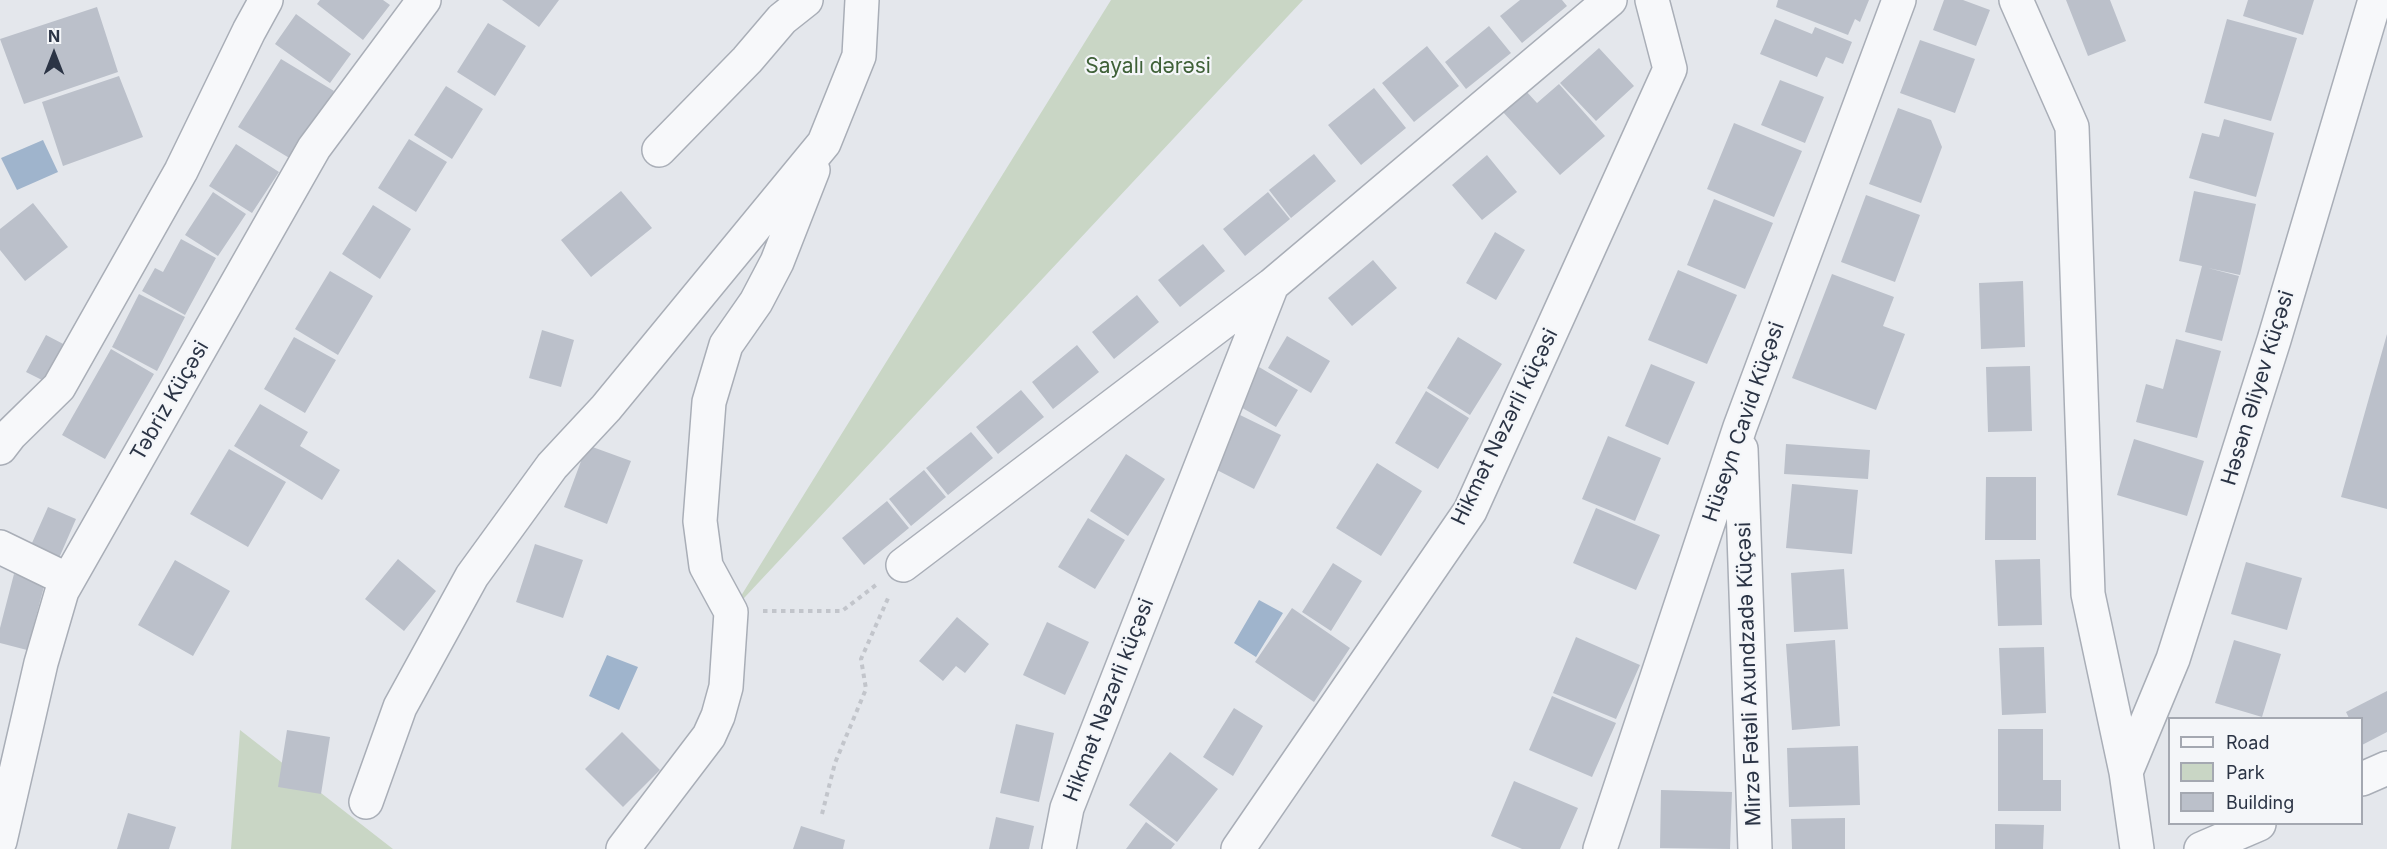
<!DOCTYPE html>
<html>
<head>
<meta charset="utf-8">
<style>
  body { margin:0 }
  #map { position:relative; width:2387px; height:849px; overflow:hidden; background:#e4e7ec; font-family:Inter,sans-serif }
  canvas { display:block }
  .legend { position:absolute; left:2168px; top:717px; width:195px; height:108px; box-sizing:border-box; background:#f4f6f9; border:2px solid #a4a8b1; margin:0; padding:8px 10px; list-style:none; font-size:18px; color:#2b3445 }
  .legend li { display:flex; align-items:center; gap:12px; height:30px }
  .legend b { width:30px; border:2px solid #a4a8b1 }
  .north { position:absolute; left:24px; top:24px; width:60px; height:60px; -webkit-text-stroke:4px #f4f6f9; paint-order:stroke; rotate:0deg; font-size:16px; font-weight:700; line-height:24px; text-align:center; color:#2b3445 }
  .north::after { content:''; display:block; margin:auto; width:21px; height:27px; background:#2b3445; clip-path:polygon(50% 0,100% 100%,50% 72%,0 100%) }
</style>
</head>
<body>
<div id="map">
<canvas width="2387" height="849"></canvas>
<ul class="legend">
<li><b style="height:8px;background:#f7f8fa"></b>Road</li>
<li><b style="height:16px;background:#c9d6c5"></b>Park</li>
<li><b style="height:16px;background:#bbc0ca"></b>Building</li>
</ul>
<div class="north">N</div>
</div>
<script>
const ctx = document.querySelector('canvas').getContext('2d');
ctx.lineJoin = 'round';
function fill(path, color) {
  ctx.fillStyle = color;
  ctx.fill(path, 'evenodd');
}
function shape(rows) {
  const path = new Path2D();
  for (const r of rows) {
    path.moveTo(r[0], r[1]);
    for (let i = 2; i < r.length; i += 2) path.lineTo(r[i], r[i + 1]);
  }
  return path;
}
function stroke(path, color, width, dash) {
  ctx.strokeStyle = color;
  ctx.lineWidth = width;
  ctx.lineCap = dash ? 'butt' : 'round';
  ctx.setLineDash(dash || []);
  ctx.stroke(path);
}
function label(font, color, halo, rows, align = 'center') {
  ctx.font = font + ' Inter,sans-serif';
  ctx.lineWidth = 4.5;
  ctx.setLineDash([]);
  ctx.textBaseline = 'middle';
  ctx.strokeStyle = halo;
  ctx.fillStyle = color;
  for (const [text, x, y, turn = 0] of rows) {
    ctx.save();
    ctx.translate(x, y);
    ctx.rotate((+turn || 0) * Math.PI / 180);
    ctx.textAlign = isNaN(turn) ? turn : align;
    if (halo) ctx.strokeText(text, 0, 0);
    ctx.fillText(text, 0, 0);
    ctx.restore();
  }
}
fill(shape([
  [1111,0,1303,0,731,612],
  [240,730,393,849,231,849]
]), '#c9d6c5');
fill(shape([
  [43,140,58,172,17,190,1,158],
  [1259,600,1283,613,1256,657,1234,643],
  [607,655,638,667,619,710,589,696]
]), '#9fb4cc');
fill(shape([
  [320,0,383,0,390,5,363,40,317,4],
  [502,0,559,0,539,27],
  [1520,0,1562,0,1567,6,1522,43,1500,16],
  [1778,0,1869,0,1860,22,1855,19,1848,35,1776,7],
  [1944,0,1963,0,1990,10,1976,46,1933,30],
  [2066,0,2110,0,2126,41,2088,56],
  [2248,0,2314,0,2303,35,2243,16],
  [97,7,118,72,24,104,0,39],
  [296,14,351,54,330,83,275,44],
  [1775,19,1812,34,1815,27,1852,42,1843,64,1826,57,1817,77,1760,54],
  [2227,19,2297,38,2271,121,2204,103],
  [488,23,526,46,495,96,457,72],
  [1489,26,1511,53,1466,89,1445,62],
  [1920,40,1975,59,1955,113,1900,93],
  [1427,46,1459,86,1414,122,1382,83],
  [1599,48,1634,86,1596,121,1560,83],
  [281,59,334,91,291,159,238,127],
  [119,76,143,137,63,166,42,102],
  [1780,80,1824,97,1805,143,1761,125],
  [1559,84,1605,136,1560,175,1503,112,1526,91,1537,103],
  [446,86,483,109,452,159,414,135],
  [1374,88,1406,128,1361,165,1328,125],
  [1898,108,1931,120,1942,147,1921,203,1869,184],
  [2224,119,2274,133,2256,197,2189,178,2202,133,2219,137],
  [1734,123,1802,151,1774,217,1707,189],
  [409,139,447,162,416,212,378,188],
  [236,144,279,172,252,213,209,186],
  [1314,154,1336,181,1291,218,1269,190],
  [1487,155,1517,192,1482,220,1452,185],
  [621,191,652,228,591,277,561,240],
  [2194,191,2256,204,2240,275,2208,268,2239,276,2222,341,2185,332,2202,266,2179,261],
  [213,192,246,214,218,256,185,235],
  [1268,192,1290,219,1245,256,1223,229],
  [1866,195,1920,215,1895,282,1841,262],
  [1714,199,1773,223,1745,289,1687,265],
  [33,203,68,247,25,281,0,250,0,229],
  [373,205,411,229,380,279,342,254],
  [1495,232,1525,250,1496,300,1466,283],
  [181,239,216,258,185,315,142,291,155,268,163,272],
  [1203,244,1225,271,1180,307,1158,280],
  [1373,260,1397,288,1352,326,1328,298],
  [1678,270,1737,295,1707,364,1648,340],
  [330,271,373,296,338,355,295,329],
  [1832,274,1894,297,1883,326,1905,334,1876,410,1792,378],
  [2023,281,2025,347,1981,349,1979,283],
  [139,294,185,317,157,371,112,347],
  [1137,295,1159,322,1114,359,1092,332],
  [542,330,574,340,561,387,529,378],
  [2387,334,2387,509,2341,497],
  [46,335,69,347,50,384,26,372],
  [1287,336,1330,361,1311,393,1268,368],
  [294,337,336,360,305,413,264,389],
  [1458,337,1502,364,1470,415,1427,388],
  [2176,339,2221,351,2197,438,2136,422,2146,384,2163,389],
  [1077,345,1099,372,1053,409,1032,382],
  [111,349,154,374,105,459,62,435],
  [1651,364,1695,382,1668,445,1625,426],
  [2030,366,2032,431,1988,432,1986,367],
  [1259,367,1298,390,1276,427,1237,405],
  [1021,390,1044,417,998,454,976,427],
  [1426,391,1469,418,1438,469,1395,443],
  [260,404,308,432,300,446,340,470,322,500,234,446],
  [1240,415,1281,435,1254,489,1213,468],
  [971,432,993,458,948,495,926,468],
  [1608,436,1661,458,1635,521,1582,499],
  [2134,439,2204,461,2187,516,2117,495],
  [1786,444,1870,450,1868,479,1784,474],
  [587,445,631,461,607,524,564,507],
  [229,449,286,482,248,547,190,514],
  [1126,454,1165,479,1128,536,1090,511],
  [1377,463,1422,491,1381,556,1336,528],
  [924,470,946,497,911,526,889,499],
  [1986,477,2036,477,2036,540,1985,540],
  [1792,484,1858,490,1852,554,1786,548],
  [887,501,909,528,864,565,842,538],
  [48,507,76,519,56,565,28,552],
  [1596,508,1660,535,1636,590,1573,563],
  [1088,518,1125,540,1095,589,1058,567],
  [535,544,583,560,563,618,516,602],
  [398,559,436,591,404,631,365,599],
  [2040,559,2042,625,1998,626,1995,560],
  [175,560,230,591,193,656,138,625],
  [2246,562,2302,578,2287,630,2231,614],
  [1333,563,1362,581,1331,631,1302,612],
  [1844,569,1848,629,1794,632,1791,573],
  [14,574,45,583,27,650,0,643,0,628],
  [1292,608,1350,648,1314,702,1255,662],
  [957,617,989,644,965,673,956,666,943,681,919,661],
  [1047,622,1089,642,1065,695,1023,675],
  [1576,637,1640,665,1616,719,1553,693],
  [1835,640,1840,726,1792,730,1786,644],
  [2234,640,2281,654,2262,717,2215,703],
  [2044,647,2046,713,2002,715,1999,648],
  [2387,691,2387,732,2362,745,2362,718,2349,718,2346,712],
  [1552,696,1616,723,1592,777,1529,750],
  [1234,708,1263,726,1233,776,1203,757],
  [1016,724,1054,733,1039,802,1000,793],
  [1998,729,2043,729,2043,780,2061,780,2061,811,1998,811],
  [287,730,330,737,321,794,278,787],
  [622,732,660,770,623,807,585,769],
  [1858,746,1860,805,1789,807,1787,748],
  [1170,752,1218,789,1177,842,1129,805],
  [1514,781,1578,808,1560,849,1522,849,1491,836],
  [1661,790,1732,792,1730,849,1660,848],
  [128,813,176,827,169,849,117,849],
  [996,817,1034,826,1029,849,989,849],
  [1845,818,1845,849,1792,849,1791,819],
  [1146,822,1175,844,1171,849,1126,849],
  [1995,824,2044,825,2043,849,1995,849],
  [801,826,845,840,843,849,793,849]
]), '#bbc0ca');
const minor = shape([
  [2016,0,2072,127,2088,594,2126,772,2137,849],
  [659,150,747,60,782,19,806,0],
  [0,448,10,435,59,387,181,171,249,31,266,0],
  [1741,449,1755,849],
  [0,547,68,580],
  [903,565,1272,285,1610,0],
  [2126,772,2173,659,2274,340,2375,0],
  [2362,779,2387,768],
  [366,802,400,707,472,576,552,466,606,408,824,143,859,56,862,0],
  [0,841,41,663,62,591,314,148,424,0],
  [623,849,709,736,718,716,726,687,731,612,706,566,700,521,709,402,726,345,756,302,777,262,813,170],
  [1059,849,1067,808,1272,285],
  [1238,849,1470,511,1670,69,1652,0],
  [1600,849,1740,427,1899,0],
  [2201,849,2259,824]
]);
stroke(minor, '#a9aeb7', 36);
stroke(shape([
  [763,611,842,611,876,585],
  [822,814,835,763,866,689,861,659,889,596]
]), '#c2c5cb', 4, [4.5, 4.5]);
stroke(minor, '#f7f8fa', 33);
label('21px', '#3f6138', '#f4f6f9', [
  ["Sayalı dərəsi",1148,67]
]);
label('21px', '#2b3445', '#f4f6f9', [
  ["Həsən Əliyev Küçəsi",2258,388,-73],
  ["Təbriz Küçəsi",170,401,-60],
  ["Hüseyn Cavid Küçəsi",1744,422,-71],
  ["Hikmət Nəzərli küçəsi",1505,427,-64],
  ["Mirzə Fətəli Axundzadə Küçəsi",1749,674,-92],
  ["Hikmət Nəzərli küçəsi",1109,700,-69]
]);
</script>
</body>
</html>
